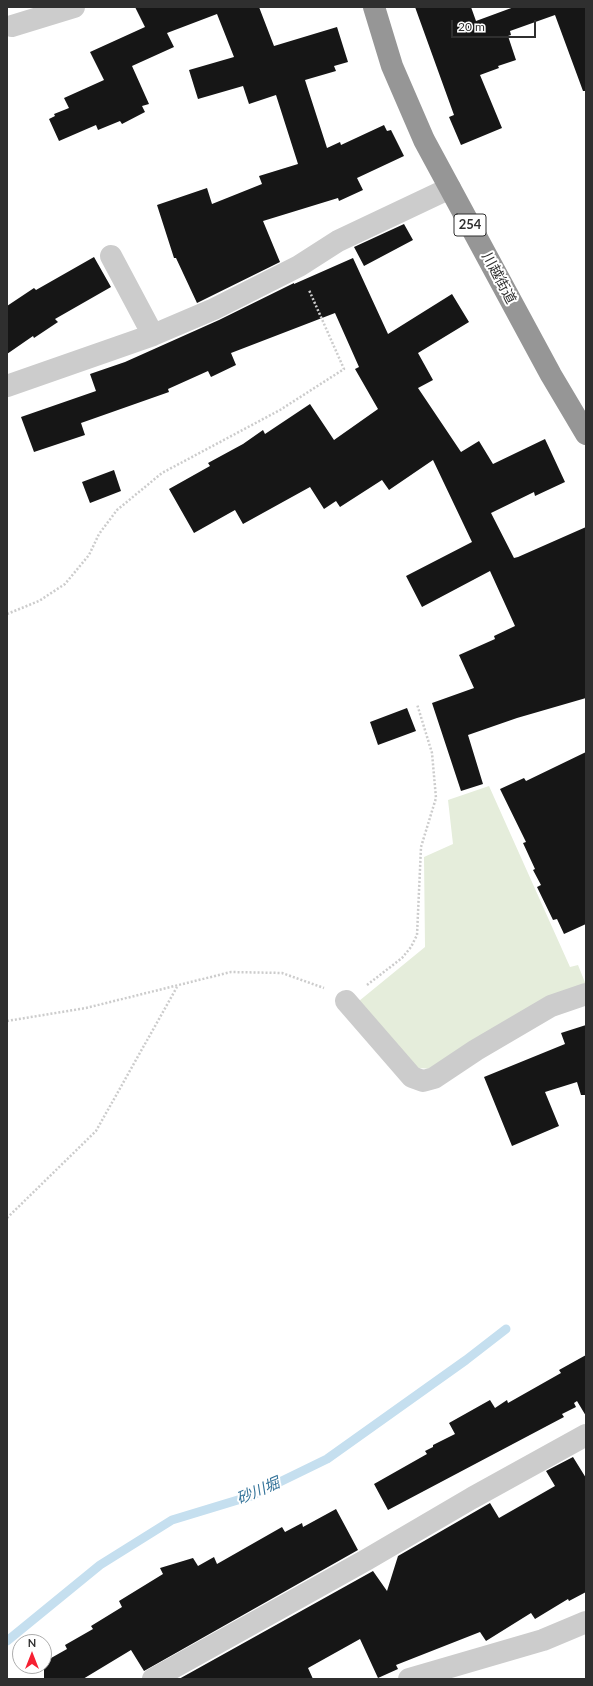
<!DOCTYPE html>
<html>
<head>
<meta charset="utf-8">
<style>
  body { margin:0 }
  #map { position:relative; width:593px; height:1686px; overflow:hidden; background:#fff; font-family:Lato,sans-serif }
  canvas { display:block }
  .frame { position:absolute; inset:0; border:8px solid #2f2f2f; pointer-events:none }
  .north { position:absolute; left:12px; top:1634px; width:40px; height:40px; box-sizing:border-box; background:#fff; border:1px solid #acacac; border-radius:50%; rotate:0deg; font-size:11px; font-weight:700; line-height:16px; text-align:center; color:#2f2f2f }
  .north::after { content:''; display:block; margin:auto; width:14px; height:18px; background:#f62032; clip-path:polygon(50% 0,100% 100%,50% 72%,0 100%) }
  .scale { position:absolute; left:451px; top:20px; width:85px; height:18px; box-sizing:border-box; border:2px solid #2f2f2f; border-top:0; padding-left:5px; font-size:12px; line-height:14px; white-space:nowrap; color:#2f2f2f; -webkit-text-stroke:3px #fff; paint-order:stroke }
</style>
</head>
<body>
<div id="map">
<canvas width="593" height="1686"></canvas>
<div class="frame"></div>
<div class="north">N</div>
<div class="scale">20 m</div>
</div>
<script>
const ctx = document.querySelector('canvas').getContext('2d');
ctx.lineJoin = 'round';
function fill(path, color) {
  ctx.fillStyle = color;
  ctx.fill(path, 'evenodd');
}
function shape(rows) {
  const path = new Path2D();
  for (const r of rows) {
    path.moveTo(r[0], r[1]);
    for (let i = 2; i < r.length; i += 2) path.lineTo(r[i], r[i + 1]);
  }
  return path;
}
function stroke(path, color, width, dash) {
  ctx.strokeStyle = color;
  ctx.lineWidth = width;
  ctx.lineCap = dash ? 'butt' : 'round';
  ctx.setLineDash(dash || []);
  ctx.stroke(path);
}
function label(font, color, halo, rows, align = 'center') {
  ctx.font = font + ' Lato,"Noto Sans JP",sans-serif';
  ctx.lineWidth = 4;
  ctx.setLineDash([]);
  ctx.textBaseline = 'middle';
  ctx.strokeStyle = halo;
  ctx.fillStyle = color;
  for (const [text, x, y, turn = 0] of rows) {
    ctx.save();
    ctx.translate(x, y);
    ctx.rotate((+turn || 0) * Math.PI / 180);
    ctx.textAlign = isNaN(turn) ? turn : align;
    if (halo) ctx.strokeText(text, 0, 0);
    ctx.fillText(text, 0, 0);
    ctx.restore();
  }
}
fill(shape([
  [489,786,570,967,578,965,586,985,433,1069,418,1068,359,1001,425,947,424,857,453,844,448,800]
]), '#e5eddb');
stroke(shape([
  [7,1641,100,1565,172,1520,251,1496,327,1459,466,1360,506,1329]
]), '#c5dfef', 9);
fill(shape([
  [135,7,259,7,274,46,337,27,348,62,334,66,336,71,305,80,327,148,340,142,341,145,384,125,387,131,391,130,404,156,357,178,363,190,339,201,338,198,263,221,280,262,197,303,176,258,174,258,157,205,207,188,212,204,262,184,259,176,298,164,276,95,249,104,243,86,198,99,189,70,234,57,217,14,167,33,174,47,132,66,149,104,142,106,145,112,122,124,120,121,98,130,96,125,59,141,49,119,55,116,54,114,69,108,64,98,104,80,90,52,145,27],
  [415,7,471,7,476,21,514,7,586,7,586,91,583,91,555,15,510,31,511,35,508,36,516,60,498,66,499,68,480,75,502,128,461,145,449,117,454,115],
  [404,224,413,240,364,266,354,247],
  [94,257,111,287,55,319,58,322,34,338,33,336,7,354,7,306,34,288,36,290],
  [353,258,388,334,452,294,469,322,418,353,433,380,418,388,461,452,479,441,493,464,545,439,565,482,535,496,534,492,491,513,514,558,518,557,586,527,586,698,517,718,468,735,483,784,461,791,432,703,474,688,459,655,495,639,494,636,515,626,490,571,422,607,406,576,472,542,433,460,389,490,382,480,340,507,336,501,324,509,310,487,243,524,235,510,194,533,169,489,210,466,208,463,243,444,263,430,265,434,310,404,334,440,378,409,355,369,359,367,335,313,231,353,236,365,211,377,208,371,168,389,169,392,81,423,85,435,34,452,21,417,96,391,90,374,125,362,219,320,294,283,294,284],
  [114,470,121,491,90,503,82,482],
  [407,708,416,731,378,745,370,722],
  [586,752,586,924,564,934,557,919,553,920,537,887,541,885,533,870,535,869,523,843,526,842,500,789,524,778,526,781],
  [586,1025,586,1095,581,1095,577,1082,545,1092,559,1126,512,1146,484,1077,565,1044,561,1033],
  [586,1355,586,1416,577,1401,574,1403,576,1407,562,1414,564,1417,388,1510,374,1484,427,1454,425,1451,433,1447,433,1445,455,1434,449,1423,490,1400,495,1408,507,1400,508,1403,561,1373,559,1370],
  [573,1457,586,1478,586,1592,569,1601,568,1599,535,1619,531,1613,486,1641,480,1632,396,1665,398,1669,378,1678,360,1639,308,1668,313,1679,179,1679,373,1571,387,1591,398,1556,490,1503,499,1518,555,1486,546,1471],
  [336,1509,358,1550,144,1671,131,1650,83,1679,44,1679,44,1662,67,1649,65,1645,93,1629,91,1626,122,1607,119,1601,163,1574,160,1568,193,1558,198,1566,214,1557,217,1564,282,1527,285,1532,302,1523,303,1527]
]), '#161616');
stroke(shape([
  [7,614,39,601,65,584,89,555,99,534,117,510,162,473,280,410,344,369,309,290],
  [367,985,402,958,411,947,417,935,421,847,436,798,432,753,417,704],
  [7,1021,86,1008,231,972,282,973,324,988],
  [7,1218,96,1131,177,987]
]), '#ccc', 2.5, [2, 2]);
stroke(shape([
  [12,26,74,7],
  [111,256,153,335],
  [7,386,153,335,214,309,299,266,338,241,450,188],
  [346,1001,412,1077,423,1081,434,1078,476,1050,551,1006,586,994],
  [153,1679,366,1560,472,1498,586,1435],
  [409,1679,543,1640,586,1622]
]), '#ccc', 22);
stroke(shape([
  [374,7,392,66,424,140,551,375,586,434]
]), '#969696', 22);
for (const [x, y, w] of [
  [470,225,32]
]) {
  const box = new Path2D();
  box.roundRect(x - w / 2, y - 11, w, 22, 3);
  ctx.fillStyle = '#fff';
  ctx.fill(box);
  stroke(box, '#2f2f2f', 1);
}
label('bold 13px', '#2f2f2f', null, [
  ["254",470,225]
]);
label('14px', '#2f2f2f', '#fff', [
  ["川越街道",499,278,62]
]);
label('italic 15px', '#347399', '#fff', [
  ["砂川堀",258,1491,-23]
]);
</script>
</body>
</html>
